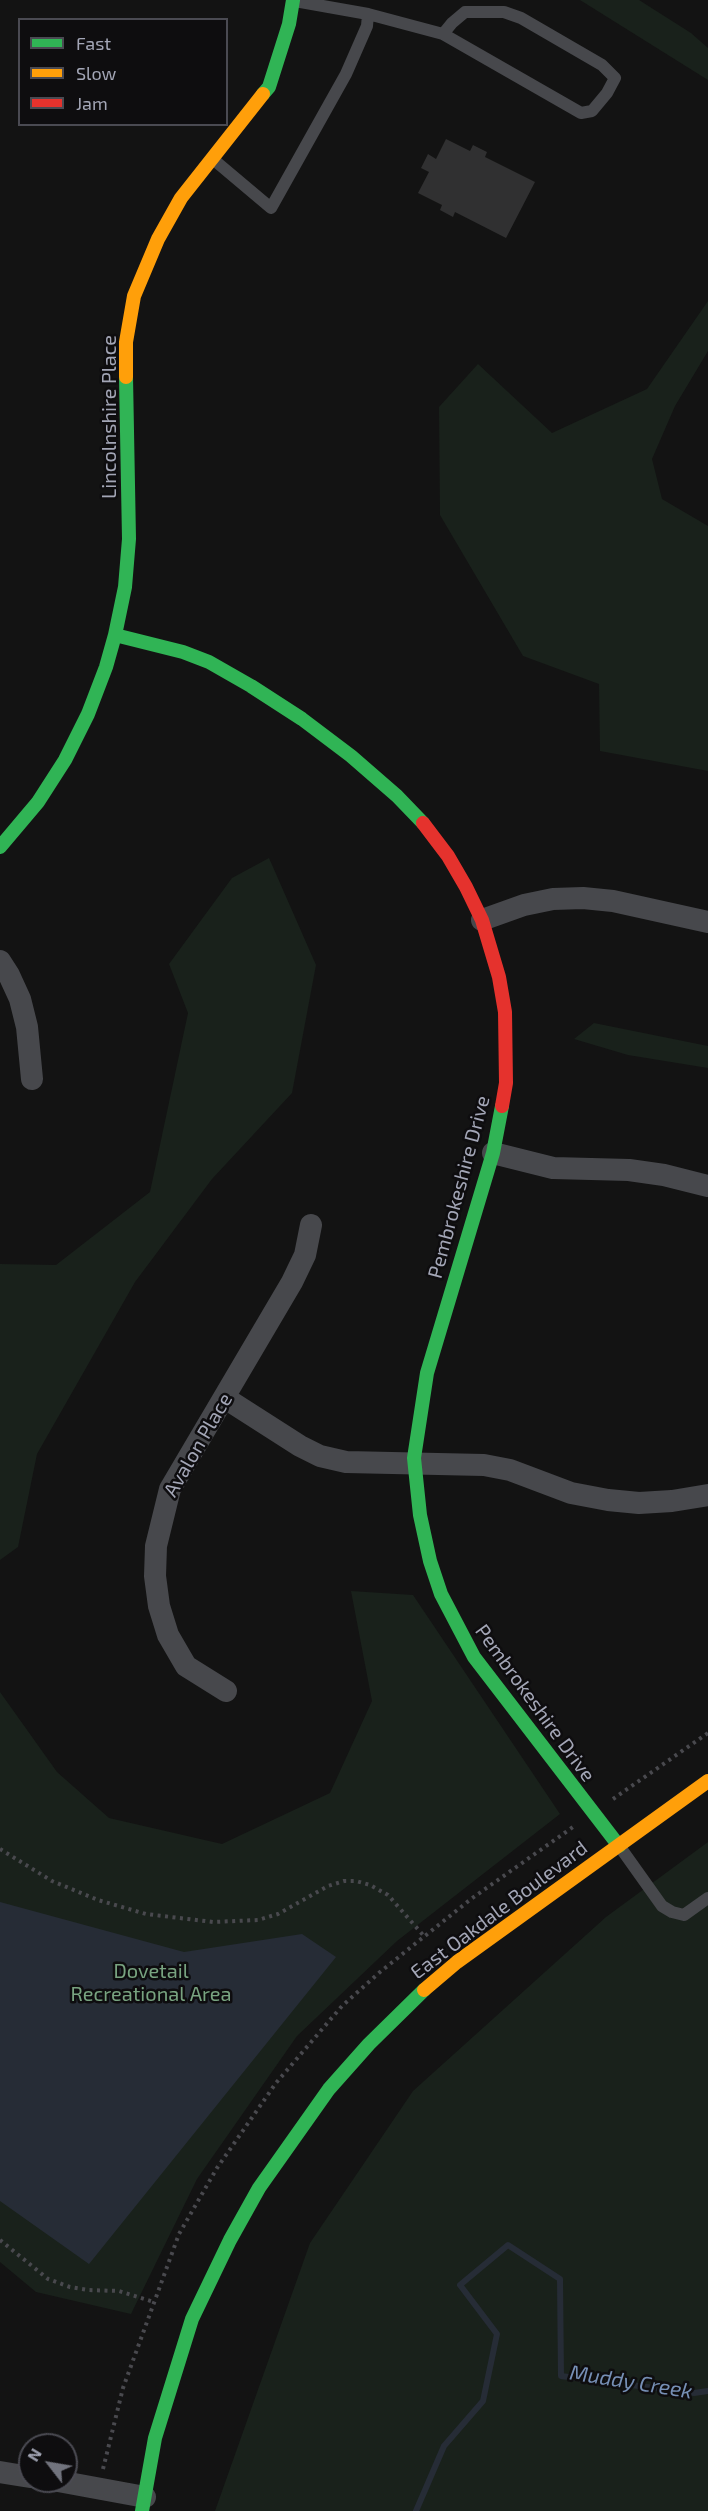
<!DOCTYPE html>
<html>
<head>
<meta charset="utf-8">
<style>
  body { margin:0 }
  #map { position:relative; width:708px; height:2511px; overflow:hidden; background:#131313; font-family:"Exo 2",sans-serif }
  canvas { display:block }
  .legend { position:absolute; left:18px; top:18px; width:210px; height:108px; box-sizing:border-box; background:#0e0d0f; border:2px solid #4a4a52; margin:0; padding:8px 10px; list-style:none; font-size:18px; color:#a3a6b6 }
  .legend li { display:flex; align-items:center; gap:12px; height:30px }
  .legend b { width:30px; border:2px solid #4a4a52 }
  .north { position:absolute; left:18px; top:2433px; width:60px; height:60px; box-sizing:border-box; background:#0e0d0f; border:2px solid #4a4a52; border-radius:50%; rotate:301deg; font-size:16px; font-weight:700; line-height:24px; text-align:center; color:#a3a6b6 }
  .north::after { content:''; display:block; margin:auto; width:21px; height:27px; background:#71737d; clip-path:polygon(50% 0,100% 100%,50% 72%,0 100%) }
</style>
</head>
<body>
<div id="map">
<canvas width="708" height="2511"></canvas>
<ul class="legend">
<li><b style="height:8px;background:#30b455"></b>Fast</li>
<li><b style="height:8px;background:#ff9f0a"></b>Slow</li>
<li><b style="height:8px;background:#e5322d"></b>Jam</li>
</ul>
<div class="north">N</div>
</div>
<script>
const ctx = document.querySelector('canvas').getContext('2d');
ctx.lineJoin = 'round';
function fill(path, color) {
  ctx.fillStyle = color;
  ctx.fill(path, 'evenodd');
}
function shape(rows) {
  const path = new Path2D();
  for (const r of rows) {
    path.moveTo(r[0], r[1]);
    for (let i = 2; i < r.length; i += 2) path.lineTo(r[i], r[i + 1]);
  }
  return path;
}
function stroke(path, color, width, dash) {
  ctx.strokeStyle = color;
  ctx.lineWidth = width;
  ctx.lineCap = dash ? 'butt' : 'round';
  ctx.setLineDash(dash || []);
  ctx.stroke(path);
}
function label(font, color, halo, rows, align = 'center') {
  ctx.font = font + ' "Exo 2",sans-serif';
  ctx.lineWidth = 5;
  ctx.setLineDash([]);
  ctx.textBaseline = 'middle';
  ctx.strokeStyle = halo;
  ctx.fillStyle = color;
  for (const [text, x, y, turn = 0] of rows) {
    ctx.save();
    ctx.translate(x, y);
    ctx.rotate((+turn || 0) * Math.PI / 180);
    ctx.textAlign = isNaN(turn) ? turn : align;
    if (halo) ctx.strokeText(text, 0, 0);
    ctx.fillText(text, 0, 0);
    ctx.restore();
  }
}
fill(shape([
  [580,0,639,0,691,33,708,48,708,80],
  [708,301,708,351,675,406,652,459,662,499,708,526,708,771,600,751,599,684,523,656,440,515,439,407,478,364,552,433,647,389],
  [269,858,316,965,292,1093,212,1179,135,1282,37,1454,18,1547,0,1560,0,1264,56,1265,150,1192,188,1013,169,964,232,878],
  [594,1023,708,1046,708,1068,628,1055,574,1039],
  [351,1591,413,1595,560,1814,397,1941,297,2036,197,2179,131,2314,36,2292,0,2262,0,1692,57,1772,109,1818,222,1844,330,1793,372,1701],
  [708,1842,708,2511,215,2511,310,2243,413,2091,606,1917]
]), '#19211b');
fill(shape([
  [0,1902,184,1952,302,1934,336,1957,89,2264,0,2201]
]), '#262c36');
stroke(shape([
  [416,2511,444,2446,483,2401,497,2334,460,2285,508,2245,560,2279,561,2376,694,2393,708,2391]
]), '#262c36', 6);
fill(shape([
  [446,139,470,151,473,145,487,152,485,157,535,182,506,238,455,212,453,217,440,210,442,205,418,193,429,172,421,168,428,154,436,159]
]), '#303031');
stroke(shape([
  [613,1799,708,1733],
  [0,1849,52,1881,98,1900,146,1914,213,1922,258,1920,278,1914,328,1886,344,1881,356,1881,370,1885,388,1895,423,1935],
  [0,2240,48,2279,70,2287,88,2290,119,2291,154,2302],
  [103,2469,123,2388,179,2234,217,2168,276,2083,342,2006,380,1972,471,1899,573,1827]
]), '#49494e', 4, [3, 4.5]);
stroke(shape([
  [368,14,443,34,581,113,592,111,607,93,615,78,602,65,521,18,504,12,465,12,452,23,443,34],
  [214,160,271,208,346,74,367,26,368,14,295,1],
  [620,1847,662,1906,672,1912,684,1915,708,1898]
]), '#47484c', 12);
stroke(shape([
  [482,920,524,905,553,899,583,898,613,901,708,922],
  [0,961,9,975,20,999,27,1027,32,1079],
  [493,1153,553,1168,629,1170,664,1175,708,1186],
  [225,1398,300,1446,320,1456,346,1462,484,1465,510,1470,571,1493,608,1500,639,1503,672,1501,708,1495],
  [226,1691,186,1666,168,1635,159,1606,155,1576,156,1546,170,1489,292,1282,305,1255,311,1225],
  [0,2472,30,2477],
  [58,2481,145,2497]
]), '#47484c', 22);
stroke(shape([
  [263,94,269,87,289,24,293,0],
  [115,635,183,652,209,662,251,686,302,719,351,756,397,796,423,823],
  [0,847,38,802,65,760,88,714,106,667,115,635,125,587,129,539,126,377],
  [502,1106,493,1153,427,1373,414,1458,420,1515,430,1561,441,1594,474,1657,619,1846],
  [142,2511,155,2438,192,2319,230,2240,259,2188,329,2089,369,2044,424,1990]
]), '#30b455', 14);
stroke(shape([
  [126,377,126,342,134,296,158,239,181,198,263,94],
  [424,1990,457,1962,708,1781]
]), '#ff9f0a', 14);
stroke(shape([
  [423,823,448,856,466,887,482,920,499,977,505,1012,506,1083,502,1106]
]), '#e5322d', 14);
label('20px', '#a3a6b6', '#0e0d0f', [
  ["Lincolnshire Place",109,417,-90],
  ["Pembrokeshire Drive",459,1187,-75],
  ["Avalon Place",198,1445,-60],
  ["Pembrokeshire Drive",535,1703,54],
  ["East Oakdale Boulevard",499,1910,-37]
]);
label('20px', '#78a380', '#0e0d0f', [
  ["Dovetail",151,1971],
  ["Recreational Area",151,1994]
]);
label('italic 21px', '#768fb5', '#0e0d0f', [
  ["Muddy Creek",631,2382,9]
]);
</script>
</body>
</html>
